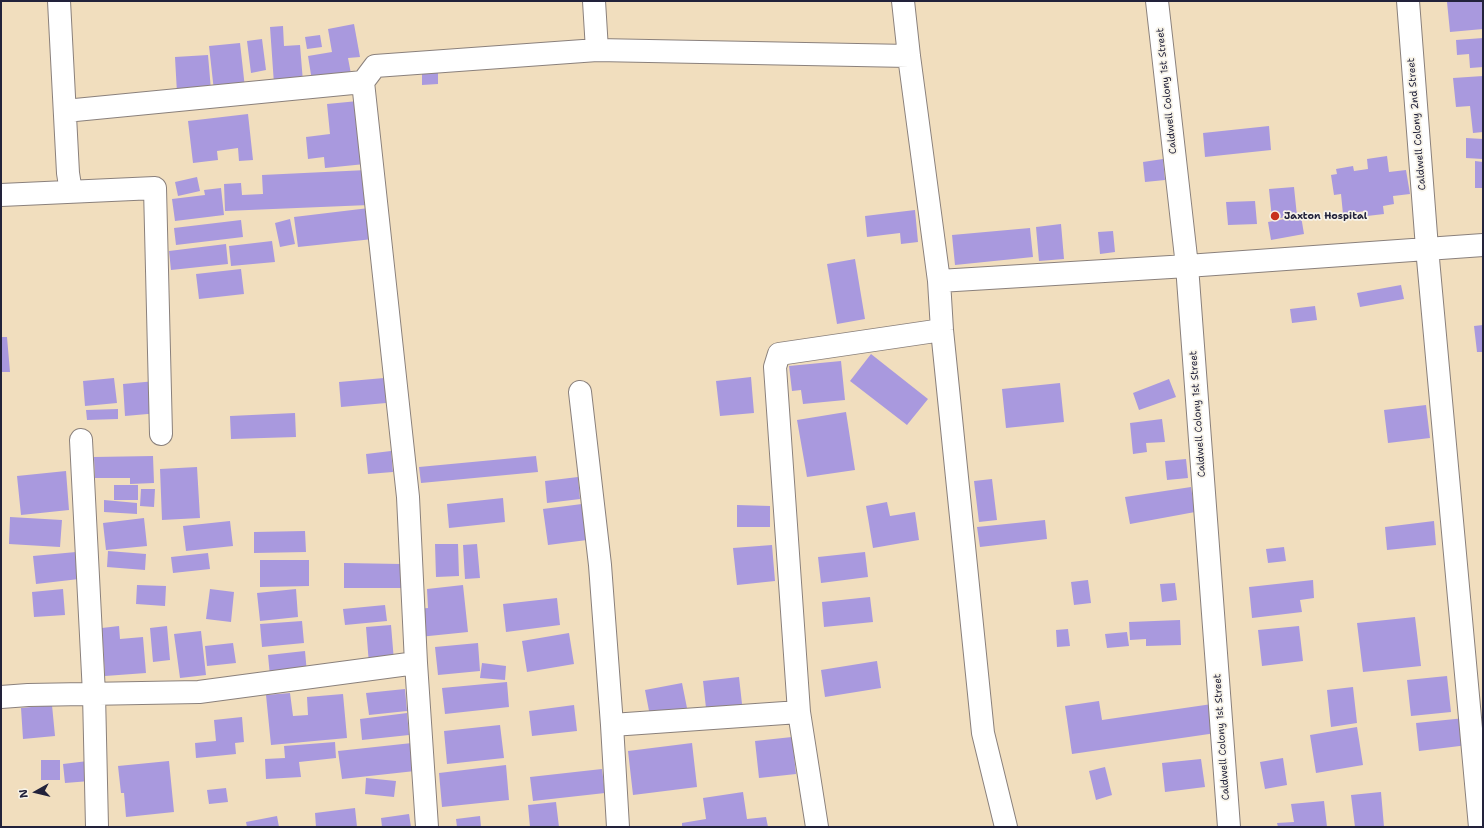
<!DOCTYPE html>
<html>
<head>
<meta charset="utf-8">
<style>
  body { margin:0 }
  #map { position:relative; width:1484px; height:828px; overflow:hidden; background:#f1debe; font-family:"Shantell Sans",sans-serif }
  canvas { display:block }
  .frame { position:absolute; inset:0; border:2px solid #22223b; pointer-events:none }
  .north { position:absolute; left:16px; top:772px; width:40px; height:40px; -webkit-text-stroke:3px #f7f3e8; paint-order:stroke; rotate:262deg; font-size:11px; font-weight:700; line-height:16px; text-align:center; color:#22223b }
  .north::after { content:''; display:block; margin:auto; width:14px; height:18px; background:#22223b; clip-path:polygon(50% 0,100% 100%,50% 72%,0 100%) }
</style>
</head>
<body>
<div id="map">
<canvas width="1484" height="828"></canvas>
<div class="frame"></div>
<div class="north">N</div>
</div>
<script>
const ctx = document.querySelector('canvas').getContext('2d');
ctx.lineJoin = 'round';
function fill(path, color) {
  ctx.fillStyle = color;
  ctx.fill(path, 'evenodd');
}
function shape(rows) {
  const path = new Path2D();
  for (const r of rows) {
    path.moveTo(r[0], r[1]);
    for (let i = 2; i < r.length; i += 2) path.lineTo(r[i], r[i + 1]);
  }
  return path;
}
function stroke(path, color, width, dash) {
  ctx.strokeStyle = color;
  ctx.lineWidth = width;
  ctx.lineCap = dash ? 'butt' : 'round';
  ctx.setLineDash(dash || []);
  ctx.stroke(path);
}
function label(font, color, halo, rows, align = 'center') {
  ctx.font = font + ' "Shantell Sans",sans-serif';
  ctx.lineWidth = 3.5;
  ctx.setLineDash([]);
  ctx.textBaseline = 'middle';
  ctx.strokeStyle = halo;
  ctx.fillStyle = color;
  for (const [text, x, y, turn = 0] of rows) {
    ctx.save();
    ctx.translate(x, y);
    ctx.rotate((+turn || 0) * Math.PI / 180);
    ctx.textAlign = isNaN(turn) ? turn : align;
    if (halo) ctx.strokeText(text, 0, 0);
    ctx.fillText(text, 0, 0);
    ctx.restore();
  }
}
fill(shape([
  [1483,1,1483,29,1450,32,1447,2],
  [354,24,360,57,348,58,351,74,312,81,308,56,332,52,328,29],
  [283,26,284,46,300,45,303,82,274,84,270,27],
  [320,35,322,47,307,49,305,37],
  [1483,38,1483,67,1470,68,1469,54,1457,55,1456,40],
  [262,39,266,70,251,73,247,41],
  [240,43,245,88,214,91,209,46],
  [208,55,211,90,177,93,175,57],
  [438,71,438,84,422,85,422,72],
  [1483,76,1483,132,1473,133,1470,106,1456,107,1453,78],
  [358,101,365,164,325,168,324,157,308,159,306,137,330,134,327,104],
  [248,114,253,160,239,161,238,148,217,151,218,160,193,163,188,121],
  [1269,126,1271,150,1205,157,1203,133],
  [1466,138,1483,139,1483,159,1466,158],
  [1387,156,1389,172,1406,170,1410,194,1393,196,1394,204,1383,206,1384,214,1367,216,1366,211,1343,214,1341,194,1334,195,1331,175,1337,174,1336,169,1353,166,1354,171,1368,169,1367,159],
  [1163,159,1165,180,1145,182,1143,162],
  [1475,161,1483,162,1483,188,1475,188],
  [367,170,369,205,225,211,224,184,241,183,242,195,263,194,262,175],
  [197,177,200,191,178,196,175,182],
  [1294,187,1297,216,1272,219,1269,189],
  [221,188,224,215,175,221,172,199,205,195,204,190],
  [1255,201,1257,224,1228,225,1226,202],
  [369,208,373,239,298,247,294,217],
  [915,210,918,242,901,244,900,233,867,237,865,216],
  [1301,216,1304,234,1271,240,1268,222],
  [290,219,295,244,280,247,275,223],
  [241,220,243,237,176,245,174,228],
  [1061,224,1064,259,1039,261,1036,227],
  [1030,228,1033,257,955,265,952,235],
  [1113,231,1115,252,1100,254,1098,232],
  [272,241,275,262,231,266,229,246],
  [226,244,228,264,171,270,169,251],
  [855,259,865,319,837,324,827,264],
  [241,269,244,294,199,299,196,274],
  [1401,285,1404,299,1360,307,1357,293],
  [1315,306,1317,320,1292,323,1290,309],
  [1483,325,1483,352,1477,352,1474,326],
  [1,337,7,337,10,372,1,372],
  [871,354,928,399,907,425,850,381],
  [841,361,845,400,803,404,801,390,792,391,789,366],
  [751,377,754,413,720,416,716,381],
  [114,378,117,403,85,406,83,381],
  [384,378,386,403,341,407,339,382],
  [1169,379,1176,397,1139,410,1133,393],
  [156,381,159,413,125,416,123,384],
  [1060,383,1064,422,1006,428,1002,389],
  [1426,405,1430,438,1388,443,1384,410],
  [118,409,118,419,87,420,86,410],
  [846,412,855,470,807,477,797,420],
  [295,413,296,437,231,439,230,416],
  [1162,419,1165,442,1146,443,1147,452,1133,454,1130,423],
  [391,451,393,472,368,474,366,454],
  [153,456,154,483,130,484,130,478,95,478,94,457],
  [536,456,538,472,421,483,419,467],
  [1186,459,1188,478,1167,480,1165,461],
  [197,467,200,518,162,520,160,469],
  [66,471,69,510,21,515,17,476],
  [578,477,580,499,547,503,545,481],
  [992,479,997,520,979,522,974,481],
  [114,485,138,485,138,500,114,500],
  [1191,487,1195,512,1130,524,1125,497],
  [141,489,155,489,154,507,140,506],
  [503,498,505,522,449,528,447,504],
  [104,500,137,503,137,514,104,512],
  [887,502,890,516,915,512,919,540,873,548,866,506],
  [582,504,587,540,548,545,543,509],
  [737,505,770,506,770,527,737,527],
  [10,517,62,520,60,547,9,544],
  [144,518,147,546,106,550,103,523],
  [1045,520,1047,539,980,547,977,527],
  [230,521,233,546,186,551,183,526],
  [1434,521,1436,545,1387,550,1385,527],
  [305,531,306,552,254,553,254,532],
  [435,544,458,544,459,576,436,577],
  [477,544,480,578,465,579,463,545],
  [772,545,775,581,737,585,733,548],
  [1284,547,1286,561,1268,563,1266,549],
  [108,551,146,554,145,570,107,567],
  [76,552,79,579,36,584,33,556],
  [865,552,868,577,821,583,818,557],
  [208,553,210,569,173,573,171,557],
  [260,560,309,560,309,586,260,587],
  [344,563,401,564,401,588,344,588],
  [1088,580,1091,603,1074,605,1071,582],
  [1313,580,1314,598,1300,600,1302,612,1252,618,1249,587],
  [1175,583,1177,600,1162,602,1160,584],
  [137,585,166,586,165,606,136,604],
  [463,585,468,632,419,637,416,609,428,608,427,589],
  [63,589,65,615,34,617,32,592],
  [210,589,234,592,231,622,206,619],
  [296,589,298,617,260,621,257,593],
  [870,597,873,622,824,627,822,602],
  [557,598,560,625,506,632,503,604],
  [385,605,387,621,345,625,343,609],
  [1415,617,1421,666,1363,672,1357,623],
  [1180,620,1181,645,1146,646,1146,639,1130,640,1129,622],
  [302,621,304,643,262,647,260,624],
  [391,625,394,661,369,664,366,627],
  [119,626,120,639,143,637,146,673,105,676,102,628],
  [167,626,170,660,153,662,150,628],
  [1299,626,1303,661,1262,666,1258,630],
  [1068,629,1070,646,1057,647,1056,630],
  [201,631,206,675,180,678,174,634],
  [1127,632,1129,646,1107,648,1105,634],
  [569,633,574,664,527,672,522,641],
  [233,643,236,663,207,666,205,646],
  [478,643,480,671,438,675,435,647],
  [305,651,307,673,270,676,268,655],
  [877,661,881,688,825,697,821,670],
  [482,663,506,666,505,680,480,678],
  [1447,676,1451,712,1411,716,1407,680],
  [739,677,743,713,707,717,703,681],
  [507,682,509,707,445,714,442,688],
  [682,683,687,708,650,716,645,690],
  [1353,687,1357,723,1331,727,1327,690],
  [405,689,407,711,369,715,366,693],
  [290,693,293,716,308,715,307,697,343,694,347,738,271,745,266,695],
  [1099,701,1102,720,1212,704,1216,733,1072,754,1065,706],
  [52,705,55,736,23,739,21,708],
  [574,705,577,731,532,736,529,711],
  [407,713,409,735,362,740,360,719],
  [242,717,244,742,235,743,236,754,196,758,195,743,216,741,214,720],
  [1465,718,1468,745,1419,751,1416,723],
  [500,725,504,758,447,764,444,731],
  [1357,727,1363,765,1316,773,1310,735],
  [792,737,796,774,759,778,755,741],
  [335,742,336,758,299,762,301,777,266,779,265,759,285,758,284,746],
  [412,743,415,771,342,779,338,751],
  [692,743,697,787,633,795,628,751],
  [1283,758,1287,785,1265,789,1260,762],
  [1201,759,1205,787,1165,792,1162,763],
  [41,760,60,760,60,780,41,780],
  [88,761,90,781,65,783,63,764],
  [169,761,174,812,126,817,124,793,121,793,118,766],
  [506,765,509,800,442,807,439,773],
  [1105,767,1112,795,1096,800,1089,771],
  [602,769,605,793,533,801,530,777],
  [366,778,396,781,394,797,365,794],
  [226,788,228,802,209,804,207,790],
  [743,792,747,819,766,817,768,827,682,827,682,823,706,819,703,798],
  [1381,792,1384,827,1355,827,1351,795],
  [1324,801,1327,827,1278,827,1277,823,1294,822,1291,804],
  [556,802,559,827,530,827,528,805],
  [355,808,357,827,316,827,315,813],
  [409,814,411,827,382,827,381,818],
  [277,816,279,827,247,827,246,822],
  [480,816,481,827,457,827,456,819]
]), '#a999de');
const minor = shape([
  [59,1,68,173,71,192],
  [903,1,909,56,939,281,1187,266,1483,245],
  [1157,1,1187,266,1229,827],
  [1408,1,1427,248,1480,827],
  [597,50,909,56],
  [65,111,363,82],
  [1,195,155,188,161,434],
  [939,281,942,330,983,733,1006,827],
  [580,392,600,565,612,725,618,827],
  [81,440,94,694,97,827],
  [1,697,28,695,199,692,416,663],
  [612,725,799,712],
  [427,827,416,663,408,497,363,82,375,66,597,50,594,1],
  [817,827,799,712,775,367,779,354,942,330]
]);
stroke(minor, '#8a807c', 24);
stroke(minor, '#fff', 22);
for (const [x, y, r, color] of [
  [1275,216,5,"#c8321e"]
]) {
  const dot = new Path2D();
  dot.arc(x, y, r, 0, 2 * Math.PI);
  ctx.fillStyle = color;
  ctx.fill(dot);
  stroke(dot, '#f7f3e8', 1.5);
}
label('10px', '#22223b', '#f7f3e8', [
  ["Caldwell Colony 1st Street",1167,91,-96],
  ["Caldwell Colony 2nd Street",1417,124,-95],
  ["Caldwell Colony 1st Street",1198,414,-94],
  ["Caldwell Colony 1st Street",1222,737,-94]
]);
label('bold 10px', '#22223b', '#f7f3e8', [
  ["Jaxton Hospital",1284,216]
], 'left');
</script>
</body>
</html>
